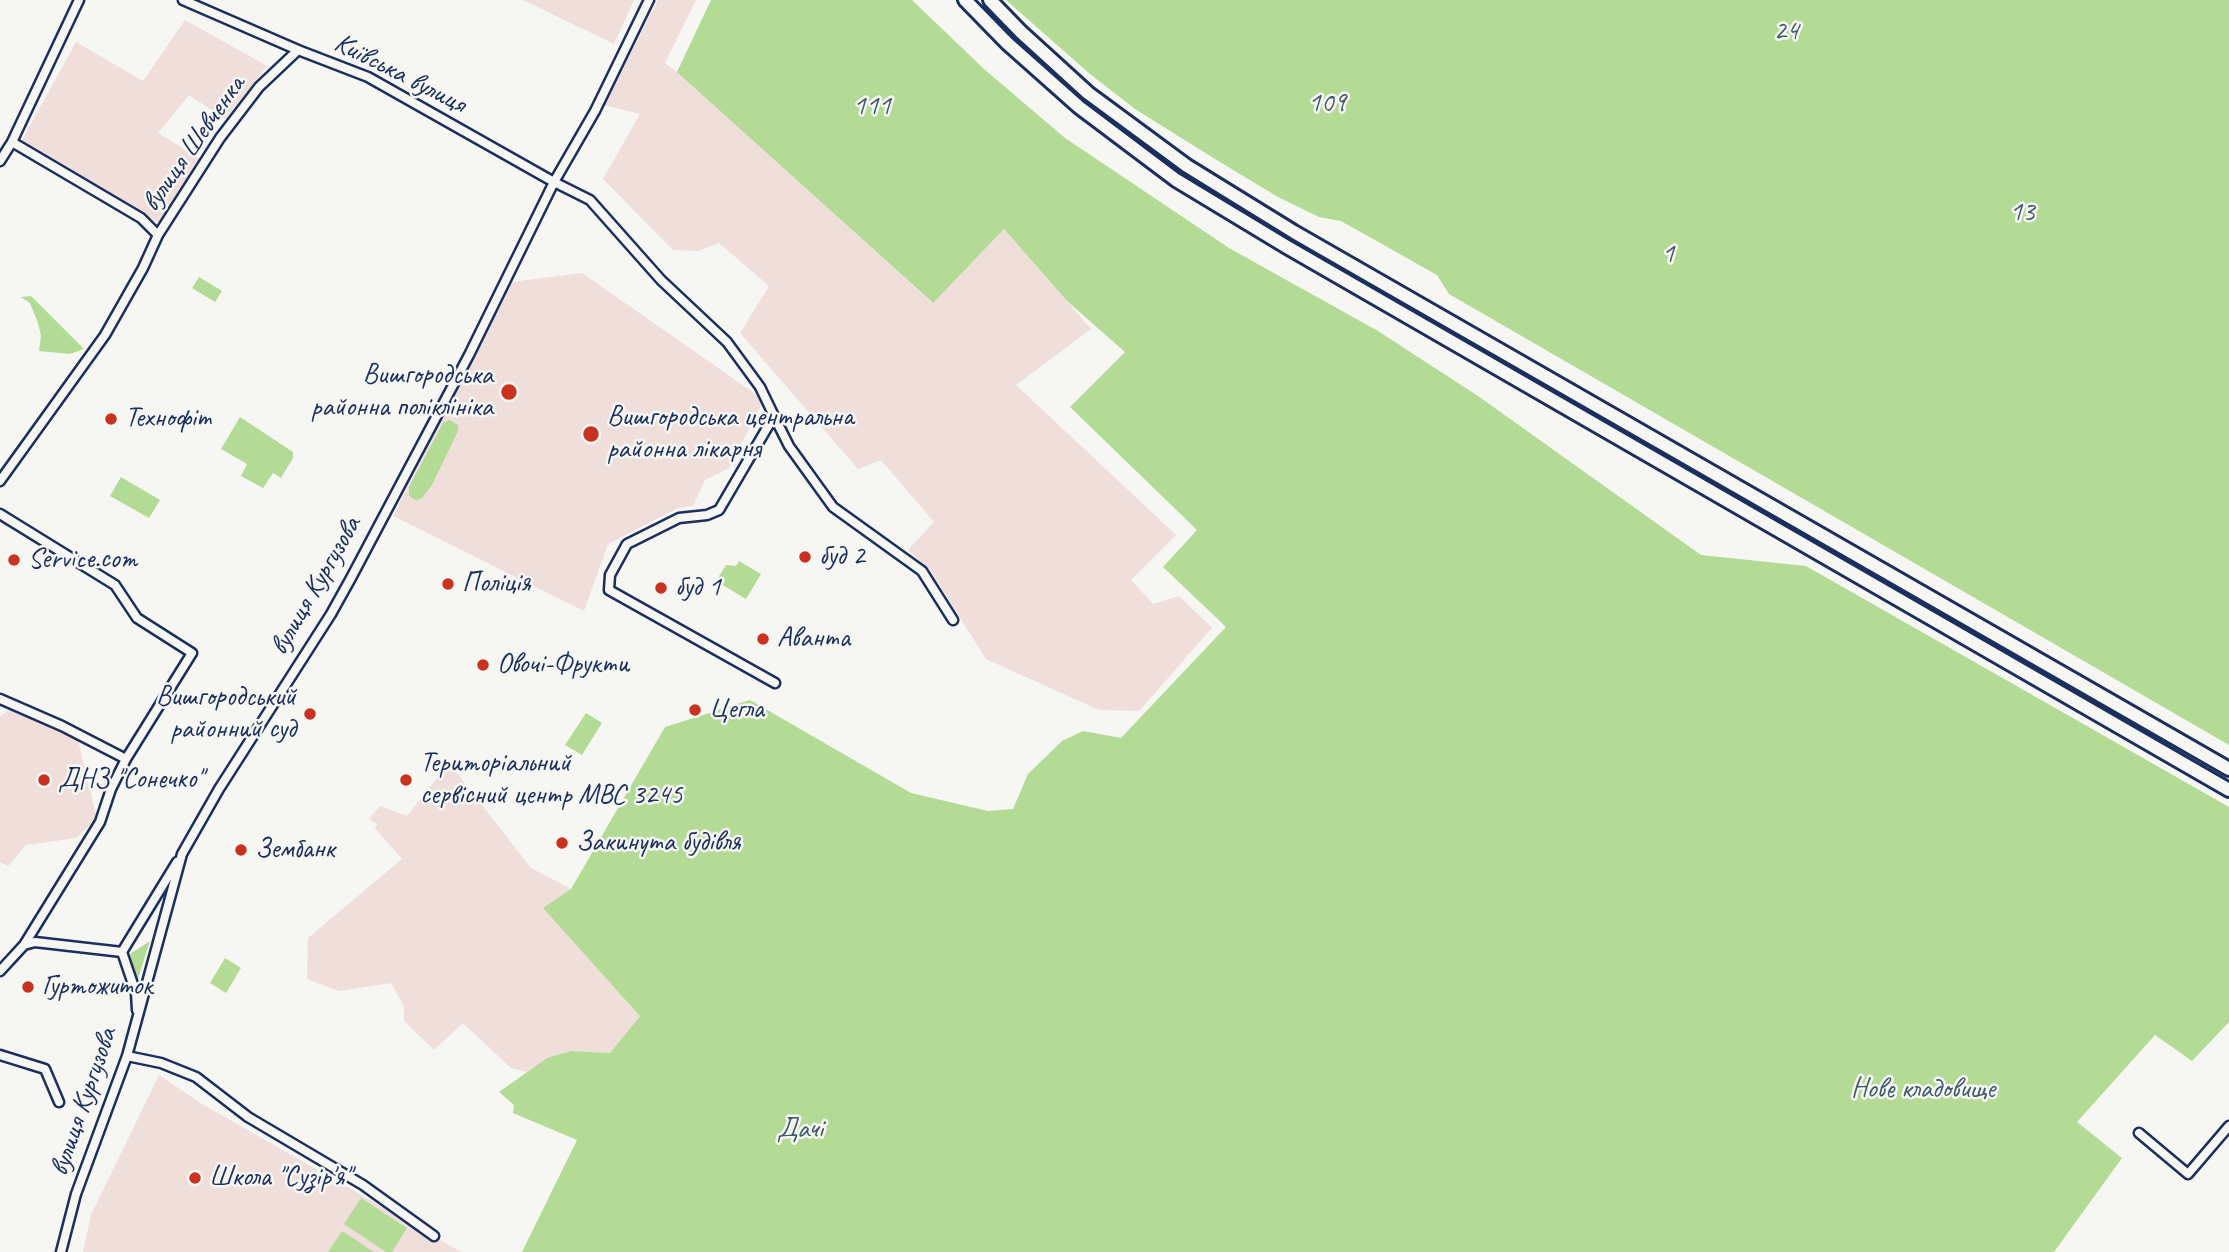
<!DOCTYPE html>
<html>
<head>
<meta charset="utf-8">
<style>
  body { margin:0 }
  canvas { display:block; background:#f6f6f2 }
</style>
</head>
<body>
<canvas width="2229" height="1252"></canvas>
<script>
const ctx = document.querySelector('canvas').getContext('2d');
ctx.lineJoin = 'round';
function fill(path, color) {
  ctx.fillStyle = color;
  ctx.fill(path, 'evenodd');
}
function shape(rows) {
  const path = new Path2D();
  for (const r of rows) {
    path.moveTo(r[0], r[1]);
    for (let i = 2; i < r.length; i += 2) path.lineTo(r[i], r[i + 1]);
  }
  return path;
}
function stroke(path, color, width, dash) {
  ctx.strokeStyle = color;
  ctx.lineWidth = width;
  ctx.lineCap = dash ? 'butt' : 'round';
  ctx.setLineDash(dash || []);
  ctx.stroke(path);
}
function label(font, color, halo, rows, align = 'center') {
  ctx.font = font + ' Caveat,sans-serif';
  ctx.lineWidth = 5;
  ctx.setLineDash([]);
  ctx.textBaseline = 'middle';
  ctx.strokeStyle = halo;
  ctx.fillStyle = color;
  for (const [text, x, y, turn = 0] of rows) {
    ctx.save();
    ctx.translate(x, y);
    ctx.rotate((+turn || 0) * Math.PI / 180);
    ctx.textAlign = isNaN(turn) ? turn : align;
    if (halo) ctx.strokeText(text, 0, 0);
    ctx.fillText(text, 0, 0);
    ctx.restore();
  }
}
fill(shape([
  [523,0,634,0,614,44],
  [658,0,696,0,665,63,685,78,932,303,1004,229,1091,329,1016,385,1176,535,1131,580,1153,604,1179,596,1212,628,1139,711,1099,710,986,659,930,570,908,550,934,522,881,460,858,469,740,333,769,286,719,243,699,251,673,250,603,179,640,114,604,105],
  [185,20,267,66,225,119,189,95,158,133,202,160,159,223,21,142,76,42,143,81],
  [582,273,764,400,729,468,705,480,693,506,678,508,608,544,584,611,393,516,512,282],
  [10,710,78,740,97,819,76,838,26,845,8,866,0,862,0,716],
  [449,763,531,868,571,889,640,1016,610,1053,571,1051,547,1058,527,1072,511,1068,463,1023,434,1050,404,1021,404,1006,391,983,339,991,307,979,308,938,402,859,375,828,377,824,369,819,380,806,407,816],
  [159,1075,202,1104,461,1252,83,1252,91,1215]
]), '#f0dedb');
fill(shape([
  [711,0,912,0,984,69,1065,138,1229,248,1378,331,1478,396,1701,555,1806,566,2229,807,2229,1022,2192,1061,2155,1035,2077,1122,2122,1158,2054,1252,522,1252,577,1140,513,1113,514,1105,499,1092,547,1058,571,1051,610,1053,640,1016,543,908,571,889,665,727,750,700,911,793,988,811,1013,809,1028,774,1062,741,1083,731,1121,738,1226,627,1163,567,1197,530,1070,407,1125,352,1067,301,1004,229,933,303,677,72],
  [1006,0,2229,0,2229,745,1449,294,1437,275,1341,221,1319,217,1278,197,1215,159,1135,109,1090,74],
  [199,277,222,291,215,302,192,288],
  [31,296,84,349,70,354,39,351,41,336,38,323,30,303,21,297],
  [240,417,293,452,293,458,281,478,273,473,263,488,241,476,247,464,221,449],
  [449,420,458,425,458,431,432,485,422,498,417,500,413,499,409,495,409,487,443,423],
  [121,477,160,500,149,518,110,496],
  [739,561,761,574,746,599,716,581,726,565,736,566],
  [586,713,602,723,582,755,565,745],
  [150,941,136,985,130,954],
  [225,958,241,968,226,993,210,983],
  [361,1198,407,1228,392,1252,386,1252,344,1224],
  [342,1231,374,1252,328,1252]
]), '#b4db96');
const minor = shape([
  [183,0,298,50,368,77,554,182,590,200,661,280,727,342,760,387,774,416,719,510,707,515,679,518,627,544,610,575,609,590,775,683],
  [0,161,12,142,79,0],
  [158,235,220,138,259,87,298,50],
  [774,416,789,446,833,507,922,571,953,620],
  [0,481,105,335,143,268,158,235,141,218,12,142],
  [0,514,115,585,137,618,192,653,126,759,111,789,100,822,24,945],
  [0,699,62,726,126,759],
  [122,952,177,862],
  [122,952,136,993,137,1010],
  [0,971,24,945,35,942,122,952],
  [0,1055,45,1069,59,1102],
  [127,1056,161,1063,196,1077,248,1117,363,1185,434,1236],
  [2139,1133,2188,1174,2229,1126],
  [61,1252,76,1194,127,1056,182,854,219,789,331,614,351,578,469,355,554,182,595,111,649,0]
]);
const primary = shape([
  [965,0,1007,43,1079,107,1176,180,1287,247,2229,790],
  [990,0,1021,32,1088,93,1187,166,1294,232,2229,769]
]);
stroke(minor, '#1b2f5e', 13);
stroke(primary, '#1b2f5e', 18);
stroke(minor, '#f6f6f2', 8);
stroke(primary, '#f6f6f2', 12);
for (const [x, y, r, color] of [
  [509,392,9,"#c8321e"],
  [111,419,7,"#c8321e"],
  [591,434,9,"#c8321e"],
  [805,557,7,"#c8321e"],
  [14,560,7,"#c8321e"],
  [448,584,7,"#c8321e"],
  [661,588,7,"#c8321e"],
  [763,639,7,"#c8321e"],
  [483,665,7,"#c8321e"],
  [695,710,7,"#c8321e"],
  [310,714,7,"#c8321e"],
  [44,780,7,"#c8321e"],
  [406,780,7,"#c8321e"],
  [562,843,7,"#c8321e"],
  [241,850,7,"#c8321e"],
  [28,987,7,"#c8321e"],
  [195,1178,7,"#c8321e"]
]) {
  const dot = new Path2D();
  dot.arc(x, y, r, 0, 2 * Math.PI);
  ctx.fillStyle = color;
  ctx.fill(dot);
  stroke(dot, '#f6f6f2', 2.5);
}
label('28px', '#415a6c', '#f6f6f2', [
  ["24",1786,32],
  ["109",1327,104],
  ["111",872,107],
  ["13",2022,213],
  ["1",1668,255],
  ["Нове кладовище",1923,1090],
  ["Дачі",800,1130]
]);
label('28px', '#1b2f5e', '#f6f6f2', [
  ["Київська вулиця",400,74,27],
  ["вулиця Шевченка",194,144,-55],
  ["вулиця Кургузова",316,586,-60],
  ["вулиця Кургузова",84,1102,-71]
]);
label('28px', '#1b2f5e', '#f6f6f2', [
  ["Вишгородська",493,376,"right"],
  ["районна поліклініка",493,408,"right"],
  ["Вишгородська центральна",607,418],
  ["районна лікарня",607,450],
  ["Технофіт",125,419],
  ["буд 2",819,557],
  ["Service.com",28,560],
  ["Поліція",462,584],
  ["буд 1",675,588],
  ["Аванта",777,639],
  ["Овочі-Фрукти",497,665],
  ["Вишгородський",296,698,"right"],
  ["районний суд",296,730,"right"],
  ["Цегла",709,710],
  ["Територіальний",420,764],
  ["сервісний центр МВС 3245",420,796],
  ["ДНЗ \"Сонечко\"",58,780],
  ["Закинута будівля",576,843],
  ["Зембанк",255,850],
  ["Гуртожиток",42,987],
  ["Школа \"Сузір'я\"",209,1178]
], 'left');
</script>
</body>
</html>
